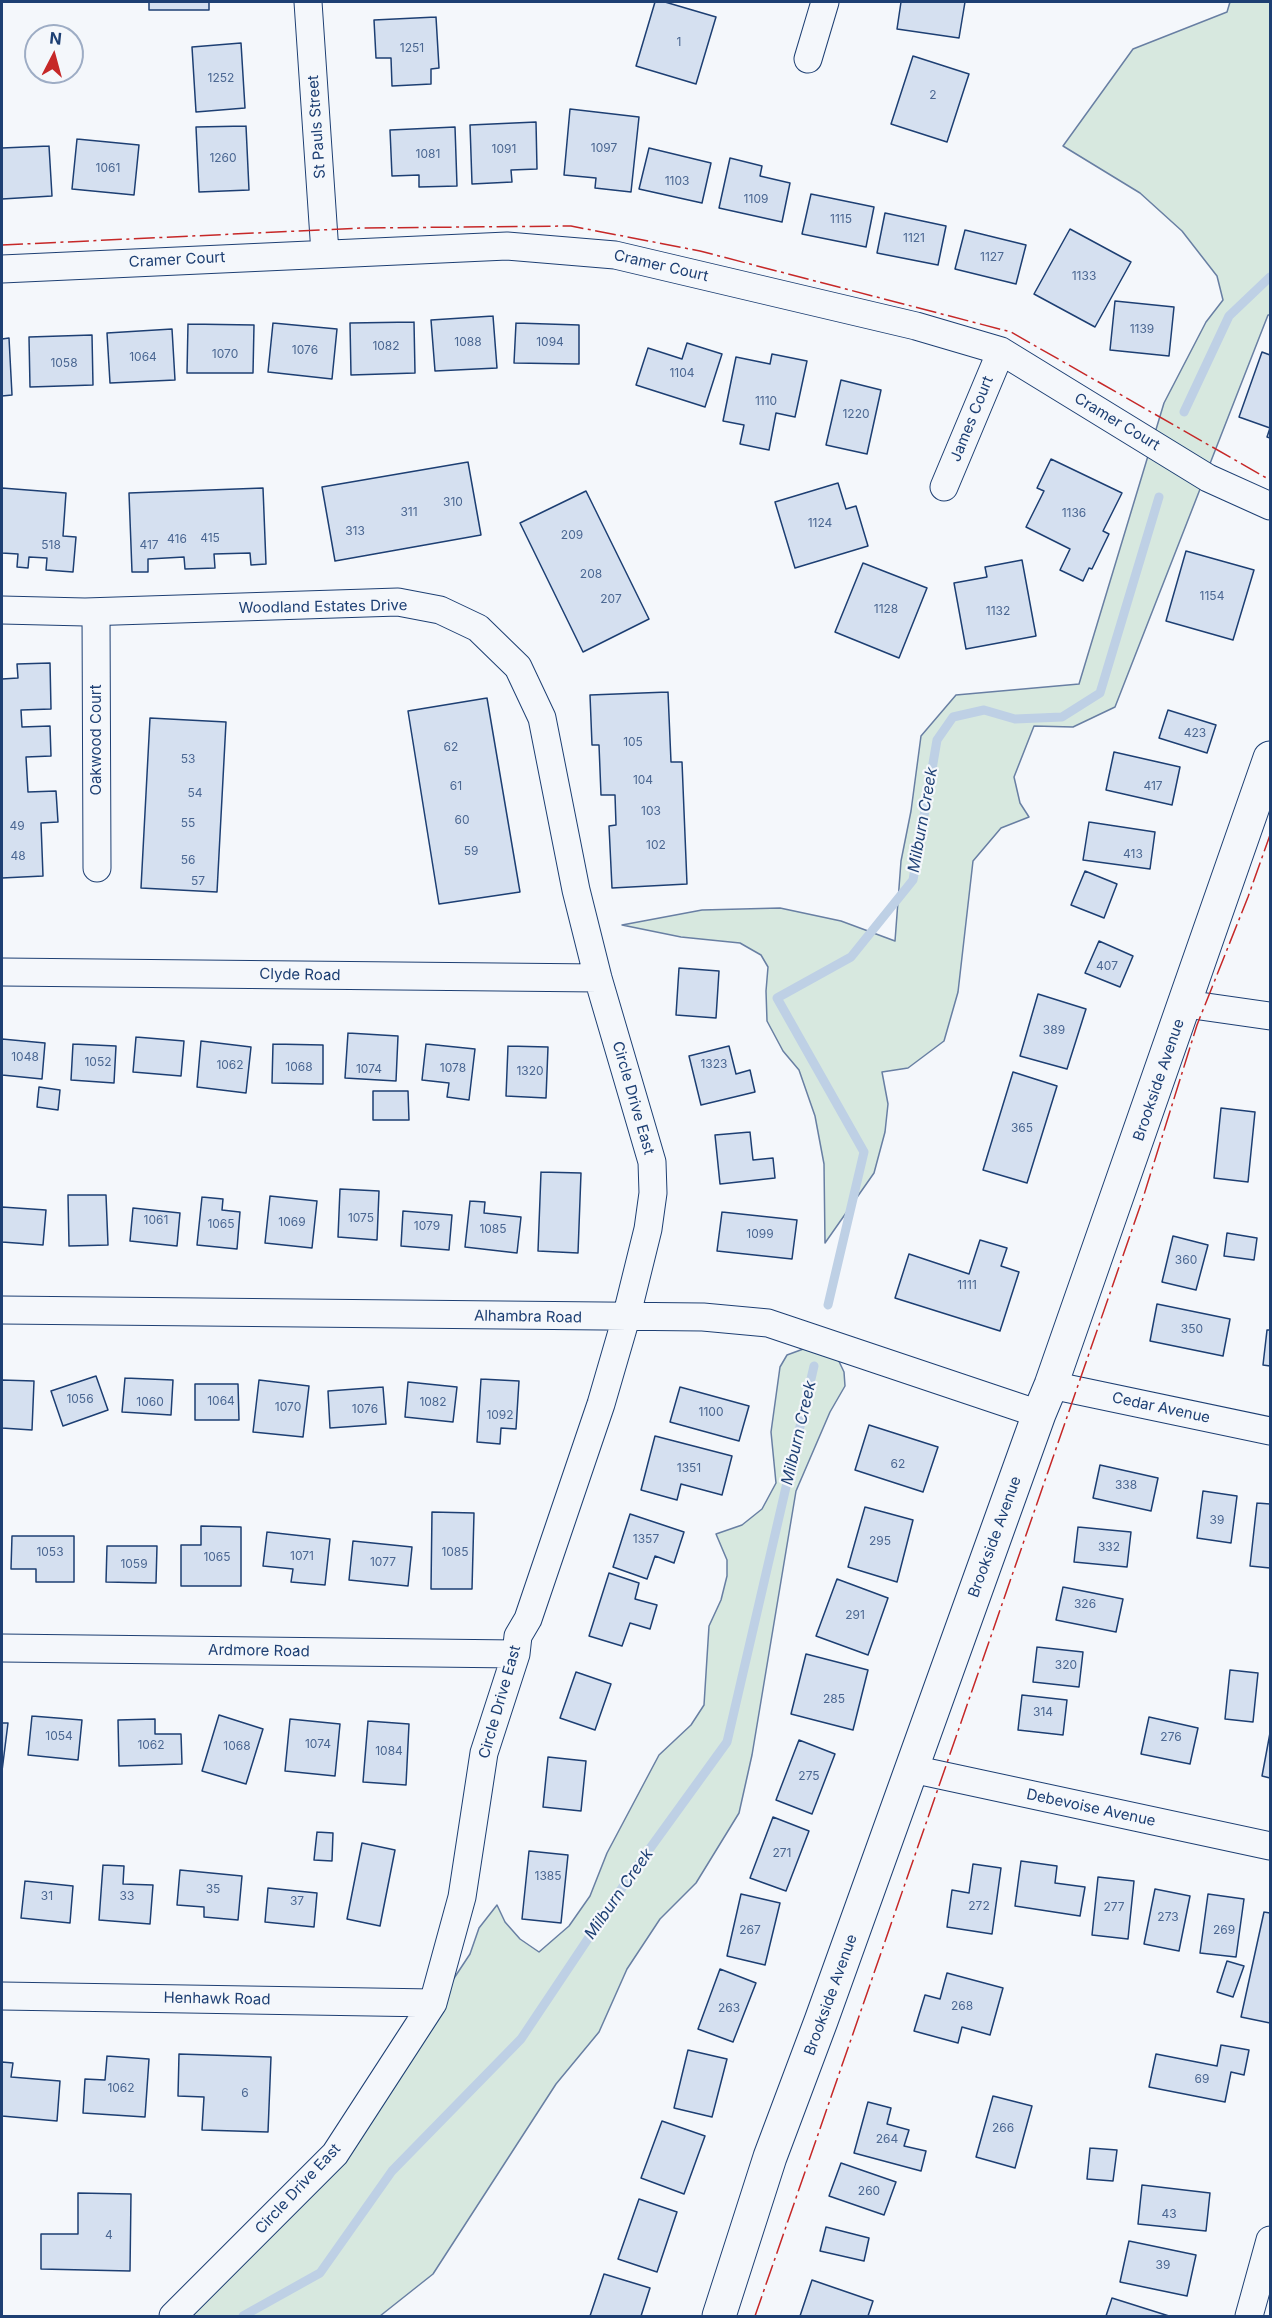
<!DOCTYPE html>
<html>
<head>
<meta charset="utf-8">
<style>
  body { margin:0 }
  #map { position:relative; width:1272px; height:2318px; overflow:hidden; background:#f4f7fb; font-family:Inter,sans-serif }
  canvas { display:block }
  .frame { position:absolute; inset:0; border:3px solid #1d3f73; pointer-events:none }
  .north { position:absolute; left:24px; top:24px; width:60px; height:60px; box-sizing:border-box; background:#f4f7fb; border:2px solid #9eadc5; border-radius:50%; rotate:6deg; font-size:16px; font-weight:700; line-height:24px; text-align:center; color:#1d3f73 }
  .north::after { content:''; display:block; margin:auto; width:21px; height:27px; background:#c62828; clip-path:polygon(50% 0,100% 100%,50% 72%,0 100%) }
</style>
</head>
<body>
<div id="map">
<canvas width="1272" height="2318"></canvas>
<div class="frame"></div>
<div class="north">N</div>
</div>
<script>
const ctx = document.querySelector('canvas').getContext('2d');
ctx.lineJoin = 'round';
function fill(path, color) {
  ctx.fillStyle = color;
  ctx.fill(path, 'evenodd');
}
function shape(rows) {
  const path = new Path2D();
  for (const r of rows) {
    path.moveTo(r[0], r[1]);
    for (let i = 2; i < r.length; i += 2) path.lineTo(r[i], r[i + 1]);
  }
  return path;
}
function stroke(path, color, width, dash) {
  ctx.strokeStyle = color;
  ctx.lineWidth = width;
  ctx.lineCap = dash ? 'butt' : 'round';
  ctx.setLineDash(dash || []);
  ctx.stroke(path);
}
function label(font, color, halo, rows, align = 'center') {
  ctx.font = font + ' Inter,sans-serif';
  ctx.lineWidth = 4.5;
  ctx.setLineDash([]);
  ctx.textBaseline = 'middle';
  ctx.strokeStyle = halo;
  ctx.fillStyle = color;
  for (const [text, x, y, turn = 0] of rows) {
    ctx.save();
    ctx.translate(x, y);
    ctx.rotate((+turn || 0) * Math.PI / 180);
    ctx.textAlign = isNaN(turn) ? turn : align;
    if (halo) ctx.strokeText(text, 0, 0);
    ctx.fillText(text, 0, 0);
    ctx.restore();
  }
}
const green = shape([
  [1230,2,1270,2,1270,315,1268,315,1115,707,1073,727,1034,726,1014,777,1020,803,1029,817,1001,828,973,861,958,992,944,1041,908,1068,882,1072,888,1104,885,1132,874,1173,825,1243,824,1164,815,1116,799,1070,783,1051,767,1021,766,991,768,967,761,955,740,943,681,937,622,925,702,910,780,908,841,921,895,941,901,861,911,811,921,736,956,695,1079,684,1164,403,1206,322,1223,300,1217,276,1182,231,1140,193,1063,146,1133,49,1227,12,1230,2],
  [806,1348,836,1355,844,1372,845,1386,830,1412,796,1491,752,1755,739,1813,696,1883,660,1919,627,1969,599,2032,556,2084,433,2274,380,2316,175,2316,330,2166,470,1954,479,1928,497,1905,505,1922,520,1939,539,1952,569,1926,590,1896,607,1853,659,1755,691,1725,704,1705,709,1626,721,1600,727,1576,727,1560,716,1534,742,1525,762,1509,776,1483,771,1432,780,1367,787,1355,806,1348]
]);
fill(green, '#d7e8df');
stroke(green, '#687fa3', 1.5);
stroke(shape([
  [1184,412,1229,316,1270,277],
  [828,1305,864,1152,777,998,851,957,913,880,937,740,953,717,984,710,1015,719,1062,717,1100,693,1159,497],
  [243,2316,320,2273,392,2171,521,2039,630,1876,727,1742,814,1366]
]), '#bed0e5', 9);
const building = shape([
  [149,2,209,2,209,10,149,10,149,2],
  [655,2,665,2,716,17,696,84,636,66,655,2],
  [901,2,965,2,959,38,897,29,901,2],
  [436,17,439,68,431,69,431,84,392,86,391,58,376,58,374,20,436,17],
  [241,43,245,108,196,112,192,47,241,43],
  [913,56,969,74,947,142,891,124,913,56],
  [570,109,639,117,631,192,595,188,596,178,564,175,570,109],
  [536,122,537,169,511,170,512,182,472,184,470,125,536,122],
  [246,126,249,190,199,192,196,127,246,126],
  [455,127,457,186,419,187,419,175,392,176,390,130,455,127],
  [77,139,139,145,134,195,72,189,77,139],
  [49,146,52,196,2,199,2,148,49,146],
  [649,148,711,163,702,203,639,189,649,148],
  [730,158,762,166,760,176,790,183,782,222,719,208,730,158],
  [811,194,874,207,866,247,802,234,811,194],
  [885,213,946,226,938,265,877,253,885,213],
  [1070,229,1131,262,1095,327,1034,294,1070,229],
  [965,230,1026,245,1016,284,955,269,965,230],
  [1115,301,1174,307,1169,356,1110,350,1115,301],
  [493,316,497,368,435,371,431,320,493,316],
  [414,322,415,373,351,375,350,323,414,322],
  [273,323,337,329,332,379,268,372,273,323],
  [516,323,579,325,579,364,514,363,516,323],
  [188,324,254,325,253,373,187,373,188,324],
  [172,329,175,380,110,383,107,333,172,329],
  [92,335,93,385,30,387,29,337,92,335],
  [9,338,12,395,2,396,2,339,9,338],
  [687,343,722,354,705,407,636,385,648,348,682,359,687,343],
  [1262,352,1270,355,1270,438,1267,437,1270,428,1239,417,1262,352],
  [772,354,807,361,795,417,776,413,769,450,740,444,744,425,723,421,736,357,770,364,772,354],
  [841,380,881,390,867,454,826,445,841,380],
  [1051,459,1122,493,1103,531,1109,534,1092,569,1089,568,1083,581,1060,570,1070,549,1026,527,1044,491,1037,488,1051,459],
  [468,462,481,535,335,561,322,487,468,462],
  [838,483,846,509,856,506,868,546,795,568,775,502,838,483],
  [2,488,66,493,63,536,76,537,73,572,46,570,47,558,29,557,28,568,17,567,18,554,2,553,2,488],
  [263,488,266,564,251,565,250,553,214,554,215,568,185,569,184,557,148,559,148,572,132,572,129,493,263,488],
  [586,491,649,619,583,652,520,523,586,491],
  [1186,551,1254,570,1233,640,1166,621,1186,551],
  [1022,560,1036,636,966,649,954,583,987,577,985,567,1022,560],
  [863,563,927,588,899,658,835,632,863,563],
  [50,663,51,709,21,710,22,727,50,726,51,756,26,757,28,792,56,791,58,822,41,823,43,876,2,878,2,679,18,678,17,664,50,663],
  [668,692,671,762,682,762,687,884,612,888,609,826,616,825,615,795,601,795,599,745,592,745,590,695,668,692],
  [487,698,520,892,439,904,408,711,487,698],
  [1168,710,1216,725,1207,753,1159,738,1168,710],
  [150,718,226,722,217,892,141,888,150,718],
  [1114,752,1180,767,1172,805,1106,790,1114,752],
  [1089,822,1155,832,1150,869,1083,860,1089,822],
  [1085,871,1117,884,1104,918,1071,905,1085,871],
  [1099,941,1133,956,1120,987,1085,973,1099,941],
  [679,968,719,971,716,1018,676,1015,679,968],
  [1038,994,1086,1009,1067,1069,1020,1056,1038,994],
  [348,1033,398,1036,396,1081,345,1078,348,1033],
  [136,1037,184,1041,181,1076,133,1072,136,1037],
  [2,1039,45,1043,42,1079,2,1075,2,1039],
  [201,1041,251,1047,246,1093,197,1087,201,1041],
  [73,1044,116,1046,114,1083,71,1080,73,1044],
  [273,1044,323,1045,323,1084,272,1083,273,1044],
  [426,1044,475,1049,469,1100,447,1097,449,1083,422,1080,426,1044],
  [508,1046,548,1047,546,1098,506,1096,508,1046],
  [729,1046,736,1074,750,1070,755,1092,701,1105,689,1056,729,1046],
  [1013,1072,1057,1086,1027,1183,983,1170,1013,1072],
  [39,1087,60,1090,58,1110,37,1107,39,1087],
  [373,1091,408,1091,409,1120,373,1120,373,1091],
  [1221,1108,1255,1112,1248,1182,1214,1178,1221,1108],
  [750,1132,753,1160,773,1158,775,1178,720,1184,715,1135,750,1132],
  [541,1172,581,1173,578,1253,538,1251,541,1172],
  [340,1189,379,1191,377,1240,338,1237,340,1189],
  [68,1195,106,1195,108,1245,69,1246,68,1195],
  [270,1196,317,1201,312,1248,265,1243,270,1196],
  [202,1197,223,1199,222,1210,240,1212,237,1249,197,1245,202,1197],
  [470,1201,485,1202,484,1213,521,1217,517,1253,465,1247,470,1201],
  [2,1207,46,1210,43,1245,2,1242,2,1207],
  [133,1208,180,1213,177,1246,130,1241,133,1208],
  [403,1211,452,1215,449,1250,401,1246,403,1211],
  [722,1212,797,1220,792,1259,717,1251,722,1212],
  [1227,1233,1257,1238,1254,1260,1224,1256,1227,1233],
  [1173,1236,1208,1245,1196,1290,1162,1282,1173,1236],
  [980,1240,1007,1248,1001,1266,1019,1272,1000,1331,895,1298,909,1254,969,1274,980,1240],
  [1157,1304,1230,1319,1223,1356,1150,1341,1157,1304],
  [1267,1330,1270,1330,1270,1366,1263,1365,1267,1330],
  [96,1376,108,1410,63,1426,51,1391,96,1376],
  [125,1378,173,1380,171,1415,122,1412,125,1378],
  [481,1379,519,1381,516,1429,501,1428,500,1444,477,1442,481,1379],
  [2,1380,34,1381,32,1430,2,1428,2,1380],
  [259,1380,309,1386,303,1437,253,1432,259,1380],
  [408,1382,457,1387,453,1422,405,1417,408,1382],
  [195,1384,238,1384,239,1420,195,1420,195,1384],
  [383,1387,386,1424,330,1428,328,1391,383,1387],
  [680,1387,749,1406,739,1441,670,1422,680,1387],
  [869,1425,938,1447,923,1492,855,1470,869,1425],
  [655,1436,732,1456,722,1495,681,1484,677,1500,641,1490,655,1436],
  [1100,1465,1158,1478,1151,1511,1093,1498,1100,1465],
  [1203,1491,1237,1496,1231,1543,1197,1538,1203,1491],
  [1257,1503,1270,1504,1270,1568,1250,1566,1257,1503],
  [865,1507,913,1520,897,1582,848,1567,865,1507],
  [432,1512,474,1513,472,1589,431,1589,432,1512],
  [630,1514,684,1532,674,1563,655,1556,647,1579,613,1567,630,1514],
  [201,1526,241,1527,241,1586,181,1586,181,1545,201,1545,201,1526],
  [1078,1527,1131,1532,1127,1567,1074,1562,1078,1527],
  [267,1532,330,1539,325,1585,291,1582,293,1569,263,1566,267,1532],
  [12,1536,74,1536,74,1582,36,1582,36,1569,11,1569,12,1536],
  [353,1541,412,1547,408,1586,349,1580,353,1541],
  [107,1546,157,1546,156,1583,106,1582,107,1546],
  [609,1573,639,1583,635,1599,657,1605,650,1629,630,1623,622,1646,589,1636,609,1573],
  [837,1579,888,1598,868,1655,816,1636,837,1579],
  [1063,1587,1123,1599,1116,1632,1056,1620,1063,1587],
  [1037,1647,1083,1652,1079,1687,1033,1682,1037,1647],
  [806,1654,868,1670,853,1730,791,1714,806,1654],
  [1230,1670,1258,1673,1253,1722,1225,1719,1230,1670],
  [576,1672,611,1684,595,1730,560,1718,576,1672],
  [1022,1695,1067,1700,1063,1735,1018,1730,1022,1695],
  [219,1715,263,1729,246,1784,202,1771,219,1715],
  [32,1716,82,1720,78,1760,28,1755,32,1716],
  [1149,1717,1198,1728,1190,1764,1141,1754,1149,1717],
  [155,1719,155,1734,181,1734,182,1764,119,1766,118,1720,155,1719],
  [290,1719,340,1724,335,1776,285,1771,290,1719],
  [368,1721,409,1724,406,1785,363,1782,368,1721],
  [2,1723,8,1723,2,1771,2,1723],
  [1270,1733,1270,1778,1262,1776,1270,1733],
  [799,1740,835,1754,812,1814,776,1800,799,1740],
  [548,1757,586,1761,581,1811,543,1807,548,1757],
  [773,1817,809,1831,786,1891,750,1878,773,1817],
  [317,1832,333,1833,332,1861,314,1860,317,1832],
  [362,1843,395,1850,380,1926,347,1919,362,1843],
  [529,1851,568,1855,561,1923,522,1919,529,1851],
  [1021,1861,1057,1866,1055,1883,1085,1887,1080,1916,1015,1906,1021,1861],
  [973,1864,1001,1868,992,1934,947,1927,952,1890,969,1893,973,1864],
  [103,1865,124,1866,123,1884,153,1885,150,1924,99,1920,103,1865],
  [180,1870,242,1876,238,1920,204,1917,204,1907,177,1905,180,1870],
  [1098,1877,1134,1881,1128,1939,1092,1935,1098,1877],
  [25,1881,73,1886,70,1923,21,1918,25,1881],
  [268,1888,317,1893,314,1927,265,1922,268,1888],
  [1155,1889,1190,1896,1179,1951,1144,1944,1155,1889],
  [741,1894,780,1903,765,1965,727,1956,741,1894],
  [1208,1894,1244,1899,1236,1957,1200,1953,1208,1894],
  [1264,1912,1270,1913,1270,2023,1241,2017,1264,1912],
  [1227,1961,1244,1966,1233,1997,1217,1992,1227,1961],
  [720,1969,756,1983,733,2042,698,2029,720,1969],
  [947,1973,1003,1988,990,2035,962,2027,958,2043,914,2031,925,1995,940,1999,947,1973],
  [1221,2045,1249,2050,1244,2075,1231,2072,1225,2102,1149,2087,1156,2054,1217,2066,1221,2045],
  [688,2050,727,2059,712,2117,674,2108,688,2050],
  [179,2054,271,2057,268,2132,202,2130,204,2097,178,2096,179,2054],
  [107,2056,149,2059,145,2117,83,2113,85,2079,105,2080,107,2056],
  [2,2062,13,2063,11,2077,60,2081,57,2121,2,2116,2,2062],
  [993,2096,1032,2106,1015,2168,976,2157,993,2096],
  [868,2102,891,2108,887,2124,909,2130,904,2146,926,2151,921,2171,854,2153,868,2102],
  [662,2121,705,2136,684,2194,641,2178,662,2121],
  [1090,2148,1117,2150,1113,2181,1087,2179,1090,2148],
  [841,2163,896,2182,884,2215,829,2196,841,2163],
  [1142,2185,1210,2193,1206,2231,1138,2224,1142,2185],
  [78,2193,131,2194,130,2271,41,2269,41,2234,78,2234,78,2193],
  [639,2199,677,2212,657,2272,618,2259,639,2199],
  [826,2227,869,2238,864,2261,820,2251,826,2227],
  [1129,2241,1196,2255,1187,2296,1120,2282,1129,2241],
  [604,2274,650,2288,641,2316,590,2316,604,2274],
  [812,2280,873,2301,868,2316,800,2316,812,2280],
  [1112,2298,1169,2316,1106,2316,1112,2298]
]);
fill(building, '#d5e0f0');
stroke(building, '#1d3f73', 1.5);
const minor = shape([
  [308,2,325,253],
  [808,59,825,2],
  [2,269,507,246,615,255,916,326,1001,351,1208,478,1270,506],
  [944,487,1001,351],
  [2,610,85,612,398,602,440,610,478,628,518,667,542,718,576,890,598,978,652,1162,653,1193,648,1229,626,1318,601,1404,528,1619,518,1636,516,1654,484,1753,462,1897,433,2003,335,2154,173,2316],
  [96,612,97,868],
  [2,972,598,978],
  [1186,1004,1270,1016],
  [2,1310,703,1317,768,1323,1039,1414],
  [1051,1385,1270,1431],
  [2,1648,516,1654],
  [912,1769,1270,1846],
  [2,1996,433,2003],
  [1249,2316,1270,2240]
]);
const secondary = shape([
  [719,2316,770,2157,821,2021,1039,1414,1051,1385,1270,758]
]);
stroke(minor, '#1d3f73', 29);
stroke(secondary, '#1d3f73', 35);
stroke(minor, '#f4f7fb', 27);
stroke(secondary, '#f4f7fb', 33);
stroke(shape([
  [2,245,362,228,571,226,700,251,1011,332,1270,480],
  [755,2316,1143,1198,1197,1025,1248,897,1270,835]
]), '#c62828', 1.5, [21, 4.5, 3, 4.5]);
label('12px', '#4b6792', null, [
  ["1",679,42],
  ["1251",412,48],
  ["1252",221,78],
  ["2",933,95],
  ["1097",604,148],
  ["1091",504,149],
  ["1081",428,154],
  ["1260",223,158],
  ["1061",108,168],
  ["1103",677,181],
  ["1109",756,199],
  ["1115",841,219],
  ["1121",914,238],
  ["1127",992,257],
  ["1133",1084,276],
  ["1139",1142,329],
  ["1088",468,342],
  ["1094",550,342],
  ["1082",386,346],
  ["1076",305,350],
  ["1070",225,354],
  ["1064",143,357],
  ["1058",64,363],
  ["1104",682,373],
  ["1110",766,401],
  ["1220",856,414],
  ["310",453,502],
  ["311",409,512],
  ["1136",1074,513],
  ["1124",820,523],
  ["313",355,531],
  ["209",572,535],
  ["415",210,538],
  ["416",177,539],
  ["518",51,545],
  ["417",149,545],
  ["208",591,574],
  ["1154",1212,596],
  ["207",611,599],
  ["1128",886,609],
  ["1132",998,611],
  ["423",1195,733],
  ["105",633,742],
  ["62",451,747],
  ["53",188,759],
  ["104",643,780],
  ["61",456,786],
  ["417",1153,786],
  ["54",195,793],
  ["103",651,811],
  ["60",462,820],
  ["55",188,823],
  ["49",17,826],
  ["102",656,845],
  ["59",471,851],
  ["413",1133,854],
  ["48",18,856],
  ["56",188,860],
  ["57",198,881],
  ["407",1107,966],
  ["389",1054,1030],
  ["1048",25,1057],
  ["1052",98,1062],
  ["1323",714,1064],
  ["1062",230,1065],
  ["1068",299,1067],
  ["1078",453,1068],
  ["1074",369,1069],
  ["1320",530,1071],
  ["365",1022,1128],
  ["1075",361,1218],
  ["1061",156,1220],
  ["1069",292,1222],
  ["1065",221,1224],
  ["1079",427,1226],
  ["1085",493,1229],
  ["1099",760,1234],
  ["360",1186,1260],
  ["1111",967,1285],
  ["350",1192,1329],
  ["1056",80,1399],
  ["1064",221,1401],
  ["1060",150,1402],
  ["1082",433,1402],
  ["1070",288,1407],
  ["1076",365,1409],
  ["1100",711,1412],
  ["1092",500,1415],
  ["62",898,1464],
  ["1351",689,1468],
  ["338",1126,1485],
  ["39",1217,1520],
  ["1357",646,1539],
  ["295",880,1541],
  ["332",1109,1547],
  ["1053",50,1552],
  ["1085",455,1552],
  ["1071",302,1556],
  ["1065",217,1557],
  ["1077",383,1562],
  ["1059",134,1564],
  ["326",1085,1604],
  ["291",855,1615],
  ["320",1066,1665],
  ["285",834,1699],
  ["314",1043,1712],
  ["1054",59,1736],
  ["276",1171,1737],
  ["1074",318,1744],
  ["1062",151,1745],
  ["1068",237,1746],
  ["1084",389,1751],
  ["275",809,1776],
  ["271",782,1853],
  ["1385",548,1876],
  ["35",213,1889],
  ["31",47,1896],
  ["33",127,1896],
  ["37",297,1901],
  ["272",979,1906],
  ["277",1114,1907],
  ["273",1168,1917],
  ["267",750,1930],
  ["269",1224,1930],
  ["268",962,2006],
  ["263",729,2008],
  ["69",1202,2079],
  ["1062",121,2088],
  ["6",245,2093],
  ["266",1003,2128],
  ["264",887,2139],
  ["260",869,2191],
  ["43",1169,2214],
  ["4",109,2235],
  ["39",1163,2265]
]);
label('15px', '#1d3f73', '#f4f7fb', [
  ["St Pauls Street",317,127,-94],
  ["Cramer Court",177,260,-3],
  ["Cramer Court",661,266,13],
  ["James Court",972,419,-68],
  ["Cramer Court",1117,422,31],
  ["Woodland Estates Drive",323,607,-1],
  ["Oakwood Court",96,740,-90],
  ["Clyde Road",300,975,1],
  ["Brookside Avenue",1159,1080,-71],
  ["Circle Drive East",633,1098,74],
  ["Alhambra Road",528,1317,1],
  ["Cedar Avenue",1161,1408,12],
  ["Brookside Avenue",995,1537,-70],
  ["Ardmore Road",259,1651,1],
  ["Circle Drive East",500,1702,-74],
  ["Debevoise Avenue",1091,1808,12],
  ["Brookside Avenue",831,1995,-70],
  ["Henhawk Road",217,1999,1],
  ["Circle Drive East",298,2189,-47]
]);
label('italic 16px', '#1d3f73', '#f4f7fb', [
  ["Milburn Creek",923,820,-80],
  ["Milburn Creek",799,1433,-77],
  ["Milburn Creek",619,1894,-55]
]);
</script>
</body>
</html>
